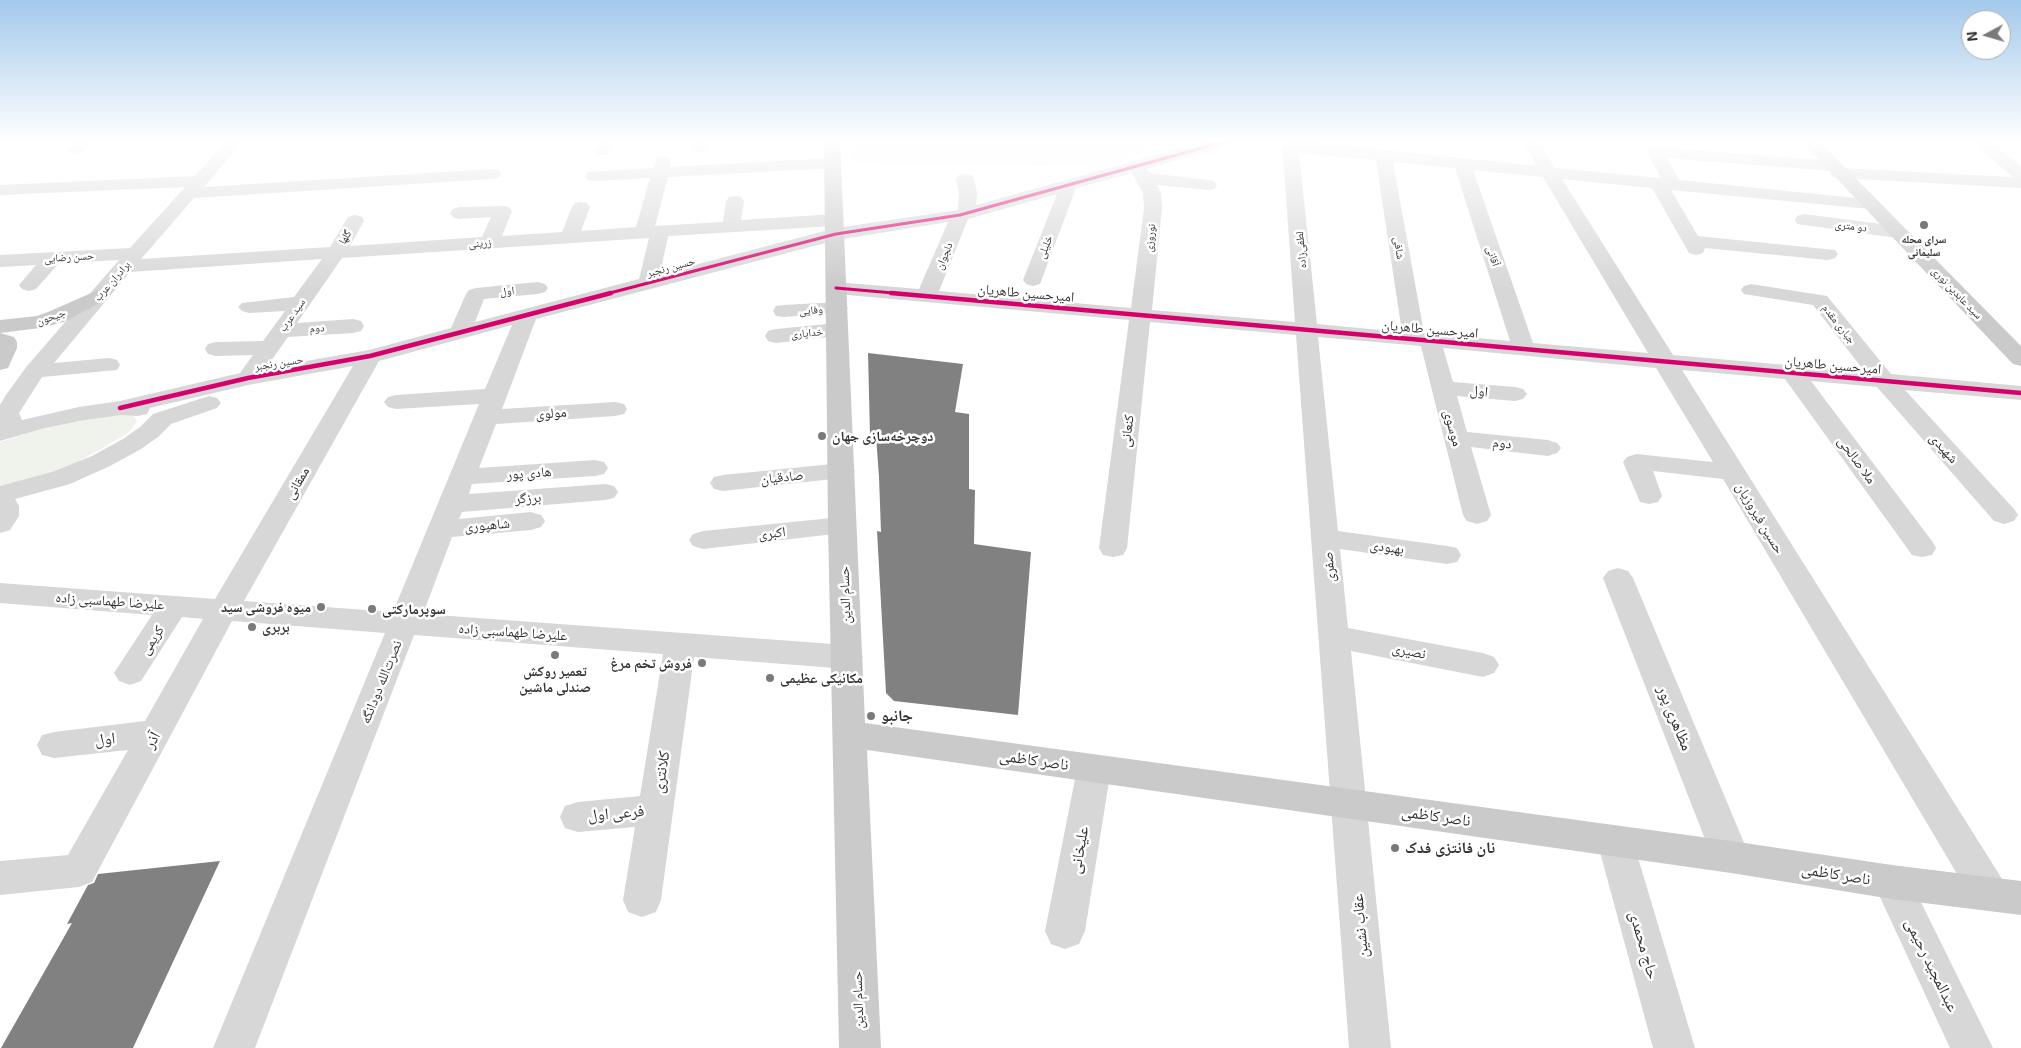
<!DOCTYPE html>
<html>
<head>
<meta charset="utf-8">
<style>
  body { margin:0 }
  #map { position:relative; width:2021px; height:1048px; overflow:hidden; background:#fff; font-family:"Exo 2",sans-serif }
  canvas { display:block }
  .north { position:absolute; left:1961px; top:10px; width:50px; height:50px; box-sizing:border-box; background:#fff; border:1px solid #adadad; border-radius:50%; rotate:264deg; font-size:14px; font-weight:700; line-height:20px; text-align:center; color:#333 }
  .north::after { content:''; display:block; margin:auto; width:18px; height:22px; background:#7a7a7a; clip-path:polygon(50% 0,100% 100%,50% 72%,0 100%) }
</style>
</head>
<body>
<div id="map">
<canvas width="2021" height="1048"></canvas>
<div class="north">N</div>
</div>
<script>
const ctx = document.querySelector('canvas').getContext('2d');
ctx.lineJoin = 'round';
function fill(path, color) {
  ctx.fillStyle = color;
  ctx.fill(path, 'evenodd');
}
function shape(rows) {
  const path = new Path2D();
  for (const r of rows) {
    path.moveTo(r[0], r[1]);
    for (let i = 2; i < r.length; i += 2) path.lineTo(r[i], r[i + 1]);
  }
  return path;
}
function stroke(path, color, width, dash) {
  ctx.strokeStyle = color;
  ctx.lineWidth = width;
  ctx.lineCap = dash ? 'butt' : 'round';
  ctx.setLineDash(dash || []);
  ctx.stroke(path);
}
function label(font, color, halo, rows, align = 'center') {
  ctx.font = font + ' "Exo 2","Noto Naskh Arabic",sans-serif';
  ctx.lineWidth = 5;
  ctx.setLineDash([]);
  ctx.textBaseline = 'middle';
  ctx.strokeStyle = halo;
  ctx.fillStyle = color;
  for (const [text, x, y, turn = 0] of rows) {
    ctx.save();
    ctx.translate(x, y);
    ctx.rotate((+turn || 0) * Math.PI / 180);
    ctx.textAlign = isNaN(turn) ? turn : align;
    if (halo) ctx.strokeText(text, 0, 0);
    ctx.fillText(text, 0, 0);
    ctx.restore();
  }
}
fill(shape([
  [852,141,1173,141,1117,160,1066,163,1043,166,852,161],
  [124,413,134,417,137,421,129,432,101,449,68,467,0,489,0,442,66,421]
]), '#eff3ec');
fill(shape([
  [868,353,963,364,955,412,969,414,969,489,975,490,974,544,1031,552,1018,715,894,701,886,693,877,531,881,532,879,477,876,436,870,435],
  [220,861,133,1048,1,1048,72,923,67,924,88,885,94,883,98,874]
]), '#818181');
fill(shape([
  [75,141,93,141,82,153,76,154,70,153,68,149,75,141],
  [226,141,243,141,204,187,492,169,498,170,501,174,498,178,492,179,194,198,141,259,330,247,348,217,355,215,362,217,364,221,350,246,482,237,491,217,459,219,453,217,450,213,453,209,459,207,503,206,509,207,512,211,502,236,562,232,572,207,575,203,581,202,587,203,590,207,581,231,636,227,650,178,594,181,588,180,585,176,588,172,653,168,657,158,663,157,669,158,671,162,670,167,833,158,839,159,841,163,839,167,833,168,668,177,655,226,723,222,726,201,729,197,735,196,741,197,744,201,741,220,835,214,842,216,844,220,842,224,835,226,668,236,660,274,836,228,958,210,959,193,956,179,959,175,965,174,971,175,974,179,977,193,976,205,1207,141,1235,141,1233,144,1146,169,1150,173,1208,180,1214,181,1217,185,1214,189,1208,190,1157,185,1161,193,1162,208,1152,310,1295,322,1282,141,1298,141,1537,166,1522,141,1538,141,1555,168,1661,178,1647,152,1649,148,1655,147,1833,161,1839,162,1842,166,1840,168,2013,177,1971,141,1990,141,2021,166,2021,188,1839,178,1833,177,1830,173,1832,171,1667,158,1679,180,1876,200,1879,204,1876,208,1870,209,1671,190,1698,236,1835,250,1838,254,1835,258,1828,260,1705,248,1703,253,1696,255,1689,253,1652,188,1562,179,1673,355,1865,372,1813,305,1744,294,1741,290,1744,286,1751,284,1827,296,1891,374,2021,386,2021,400,1905,390,2014,509,2018,515,2014,521,2004,524,1994,521,1877,387,1811,381,1932,541,1936,548,1932,555,1922,557,1912,555,1785,379,1682,370,2004,882,2009,894,2004,906,1990,911,1976,906,1723,479,1653,471,1662,496,1658,502,1649,504,1640,502,1623,462,1627,457,1636,454,1713,462,1656,368,1443,348,1453,382,1515,387,1523,389,1527,394,1523,399,1515,401,1457,396,1467,432,1548,440,1557,443,1561,448,1557,453,1548,456,1471,447,1491,515,1487,521,1477,524,1467,521,1463,515,1421,346,1318,337,1338,531,1447,546,1457,548,1461,555,1457,562,1447,564,1340,549,1348,628,1483,653,1494,657,1499,665,1494,673,1483,677,1351,651,1391,1048,1349,1048,1296,335,1150,322,1127,548,1123,555,1113,557,1103,555,1099,548,1129,320,836,294,829,292,826,288,829,284,836,282,919,289,948,222,837,240,536,319,502,409,615,402,624,404,627,409,624,414,615,416,496,424,479,468,595,460,604,462,608,468,604,474,595,476,472,484,469,494,605,484,614,486,618,492,614,498,605,500,462,512,459,519,531,512,541,515,545,521,541,527,531,530,452,537,423,614,847,645,858,649,863,657,858,665,847,669,694,657,661,900,656,912,642,917,628,912,623,900,635,827,578,832,565,828,560,817,565,806,578,802,640,796,663,654,414,635,255,1048,213,1048,385,633,232,621,92,882,79,887,0,895,0,861,68,855,128,750,54,758,42,755,37,745,42,735,54,732,145,721,203,619,182,617,141,681,130,685,119,681,114,673,152,615,0,603,0,583,215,599,353,366,248,385,150,408,147,414,138,416,120,415,79,421,45,428,0,441,0,405,6,395,27,366,119,260,59,263,36,289,29,291,22,289,19,285,36,265,0,267,0,255,130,248,185,187,0,195,0,185,195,176,226,141],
  [1299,153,1376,160,1402,332,1317,324,1299,153],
  [1393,162,1455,168,1510,341,1424,333,1393,162],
  [1473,170,1543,177,1648,353,1533,343,1473,170],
  [1132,173,1143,193,1144,208,1131,308,939,291,968,219,1057,194,1023,280,1026,284,1033,286,1040,284,1076,188,1132,173],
  [649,238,639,279,475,322,484,299,538,294,545,292,548,288,545,284,538,282,476,288,469,290,466,294,451,328,369,350,266,368,288,337,353,333,361,331,364,326,361,321,353,319,297,323,342,258,649,238],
  [322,259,294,297,242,303,238,307,242,311,249,313,285,311,263,341,216,342,208,344,205,349,208,354,216,356,253,355,240,373,120,401,79,407,22,420,19,413,42,377,117,370,120,365,117,360,109,358,54,363,130,272,322,259],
  [512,325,485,389,396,395,388,397,384,402,388,407,396,409,479,404,393,612,244,601,379,361,512,325],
  [599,141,615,141,609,155,597,155,595,151,599,141],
  [693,141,709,141,705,151,699,153,693,151,691,148,693,141],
  [1804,214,1897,226,1904,228,1906,232,1904,236,1897,238,1797,224,1795,220,1797,216,1804,214],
  [837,302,844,304,848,308,844,312,784,317,776,316,773,311,776,306,784,305,837,302],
  [837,323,845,325,848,330,845,335,776,343,768,341,765,336,768,331,776,329,837,323],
  [209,396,217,398,221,403,217,408,171,424,158,437,141,449,110,466,70,484,15,499,19,506,19,516,10,530,0,533,0,486,52,472,92,456,123,439,140,427,153,414,209,396],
  [842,463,851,465,855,471,851,477,723,491,714,489,710,483,714,477,723,475,842,463],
  [842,517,852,520,856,526,852,532,703,549,693,546,689,540,693,534,703,531,842,517],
  [1618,568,1628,571,1633,578,1750,857,1744,868,1731,873,1718,868,1712,857,1603,578,1608,571,1618,568],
  [1094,755,1106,759,1111,769,1085,931,1079,944,1065,949,1051,944,1045,931,1077,769,1082,759,1094,755],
  [1615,825,1628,830,1633,841,1695,1048,1653,1048,1597,841,1602,830,1615,825],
  [1892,865,1905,870,1993,1048,1950,1048,1873,882,1879,870,1892,865]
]), '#d7d7d7');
fill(shape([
  [824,141,840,141,865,723,1731,841,1892,865,2021,881,2021,915,1892,899,1731,873,867,750,881,1048,839,1048,828,526,824,141],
  [1801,141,1819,141,2021,346,2021,366,2013,364,1801,141],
  [98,290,105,292,108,296,105,300,64,322,40,328,0,333,14,337,17,342,17,348,8,368,0,370,0,320,37,316,48,312,98,290]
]), '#cacaca');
stroke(shape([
  [836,288,905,294],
  [606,294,836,234,960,215,1227,141]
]), '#d6006c', 3);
stroke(shape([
  [891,293,2021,393],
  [120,408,248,378,370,356,611,293]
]), '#d6006c', 4.5);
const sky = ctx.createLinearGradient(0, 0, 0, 288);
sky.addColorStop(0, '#a3c9eb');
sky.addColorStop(0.49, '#fff');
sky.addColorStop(1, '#ffffff00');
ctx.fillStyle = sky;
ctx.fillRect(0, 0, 2021, 288);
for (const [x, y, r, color] of [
  [1924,225,5,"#7a7a7a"],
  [822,436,5,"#7a7a7a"],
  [321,607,5,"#7a7a7a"],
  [372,609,5,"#7a7a7a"],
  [252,627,5,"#7a7a7a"],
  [555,655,5,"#7a7a7a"],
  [702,663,5,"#7a7a7a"],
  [770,678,5,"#7a7a7a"],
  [871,716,5,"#7a7a7a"],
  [1395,848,5,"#7a7a7a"]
]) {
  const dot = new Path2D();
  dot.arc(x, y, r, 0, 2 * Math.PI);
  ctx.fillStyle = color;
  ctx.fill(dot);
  stroke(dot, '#fff', 2);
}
label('11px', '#333', '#fff', [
  ["دو متری",1851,226,7],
  ["گلها",345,237,-59],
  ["نوروزی",1150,238,-84],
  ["زرینی",480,243,-4],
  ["خلیلی",1045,247,-69],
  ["شافی",1399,248,81],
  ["لطفی‌زاده",1301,250,-95],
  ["دلجوان",944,256,-68],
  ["آقانی",1493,256,71],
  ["حسن رضایی",69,257,-4],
  ["حسین رنجبر",671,267,-15],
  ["برادران عرب",112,281,-49],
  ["اول",507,291,-6],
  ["سید عابدین نوری",1957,293,46],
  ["وفایی",811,310,-4],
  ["سید عرب",292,315,-55],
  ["جیحون",51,317,-19],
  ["جباری مقدم",1839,324,52],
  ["دوم",317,328,-4],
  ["خدایاری",807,333,-5],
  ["حسین رنجبر",279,363,-9]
]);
label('bold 11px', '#333', '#fff', [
  ["سرای محله",1924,239],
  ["سلیمانی",1924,252]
]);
label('14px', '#333', '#fff', [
  ["امیرحسین طاهریان",1026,293,5],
  ["امیرحسین طاهریان",1430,329,5],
  ["امیرحسین طاهریان",1833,365,5],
  ["اول",1479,391,5],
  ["مولوی",551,413,-4],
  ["موسوی",1453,428,75],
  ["کنعانی",1127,431,-83],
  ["دوم",1502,443,6],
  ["شهیدی",1944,448,48],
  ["ملا صالحی",1857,460,54],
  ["هادی پور",529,473,-4],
  ["صادقیان",782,477,-6],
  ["ممقانی",297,483,-60],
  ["برزگر",528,498,-4],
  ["حسین فیروزیان",1760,518,59],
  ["شاهپوری",487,525,-5],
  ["اکبری",772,533,-6],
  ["بهبودی",1387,547,8],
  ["صفری",1329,567,-95],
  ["حسام الدین",845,595,-92],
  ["علیرضا طهماسبی زاده",110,601,4],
  ["علیرضا طهماسبی زاده",513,632,4],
  ["کریمی",152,640,-57],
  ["نصیری",1409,651,11],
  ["نصرت‌الله دودانگه",381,682,-68],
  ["حسام الدین",858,1000,-92]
]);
label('bold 14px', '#333', '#fff', [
  ["دوچرخه‌سازی جهان",832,436],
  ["میوه فروشی سید",311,607,"right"],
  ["سوپرمارکتی",382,609],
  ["بربری",262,627],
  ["فروش تخم مرغ",692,663,"right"],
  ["تعمیر روکش",555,671,"center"],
  ["صندلی ماشین",555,687,"center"],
  ["مکانیکی عظیمی",780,678]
], 'left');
label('bold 16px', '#333', '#fff', [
  ["جانبو",881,716],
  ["نان فانتزی فدک",1405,848]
], 'left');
label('16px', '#333', '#fff', [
  ["مظاهری پور",1675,718,68],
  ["اول",105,739,-6],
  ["آذر",152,740,-61],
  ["ناصر کاظمی",1034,760,8],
  ["کلانتری",661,772,-81],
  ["فرعی اول",616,813,-5],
  ["ناصر کاظمی",1436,816,8],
  ["علیخانی",1079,850,-80],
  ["ناصر کاظمی",1836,874,9],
  ["عقاب نشین",1360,926,-95],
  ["حاج محمدی",1644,945,74],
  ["عبدالمجید رحیمی",1932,965,64]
]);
</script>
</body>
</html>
